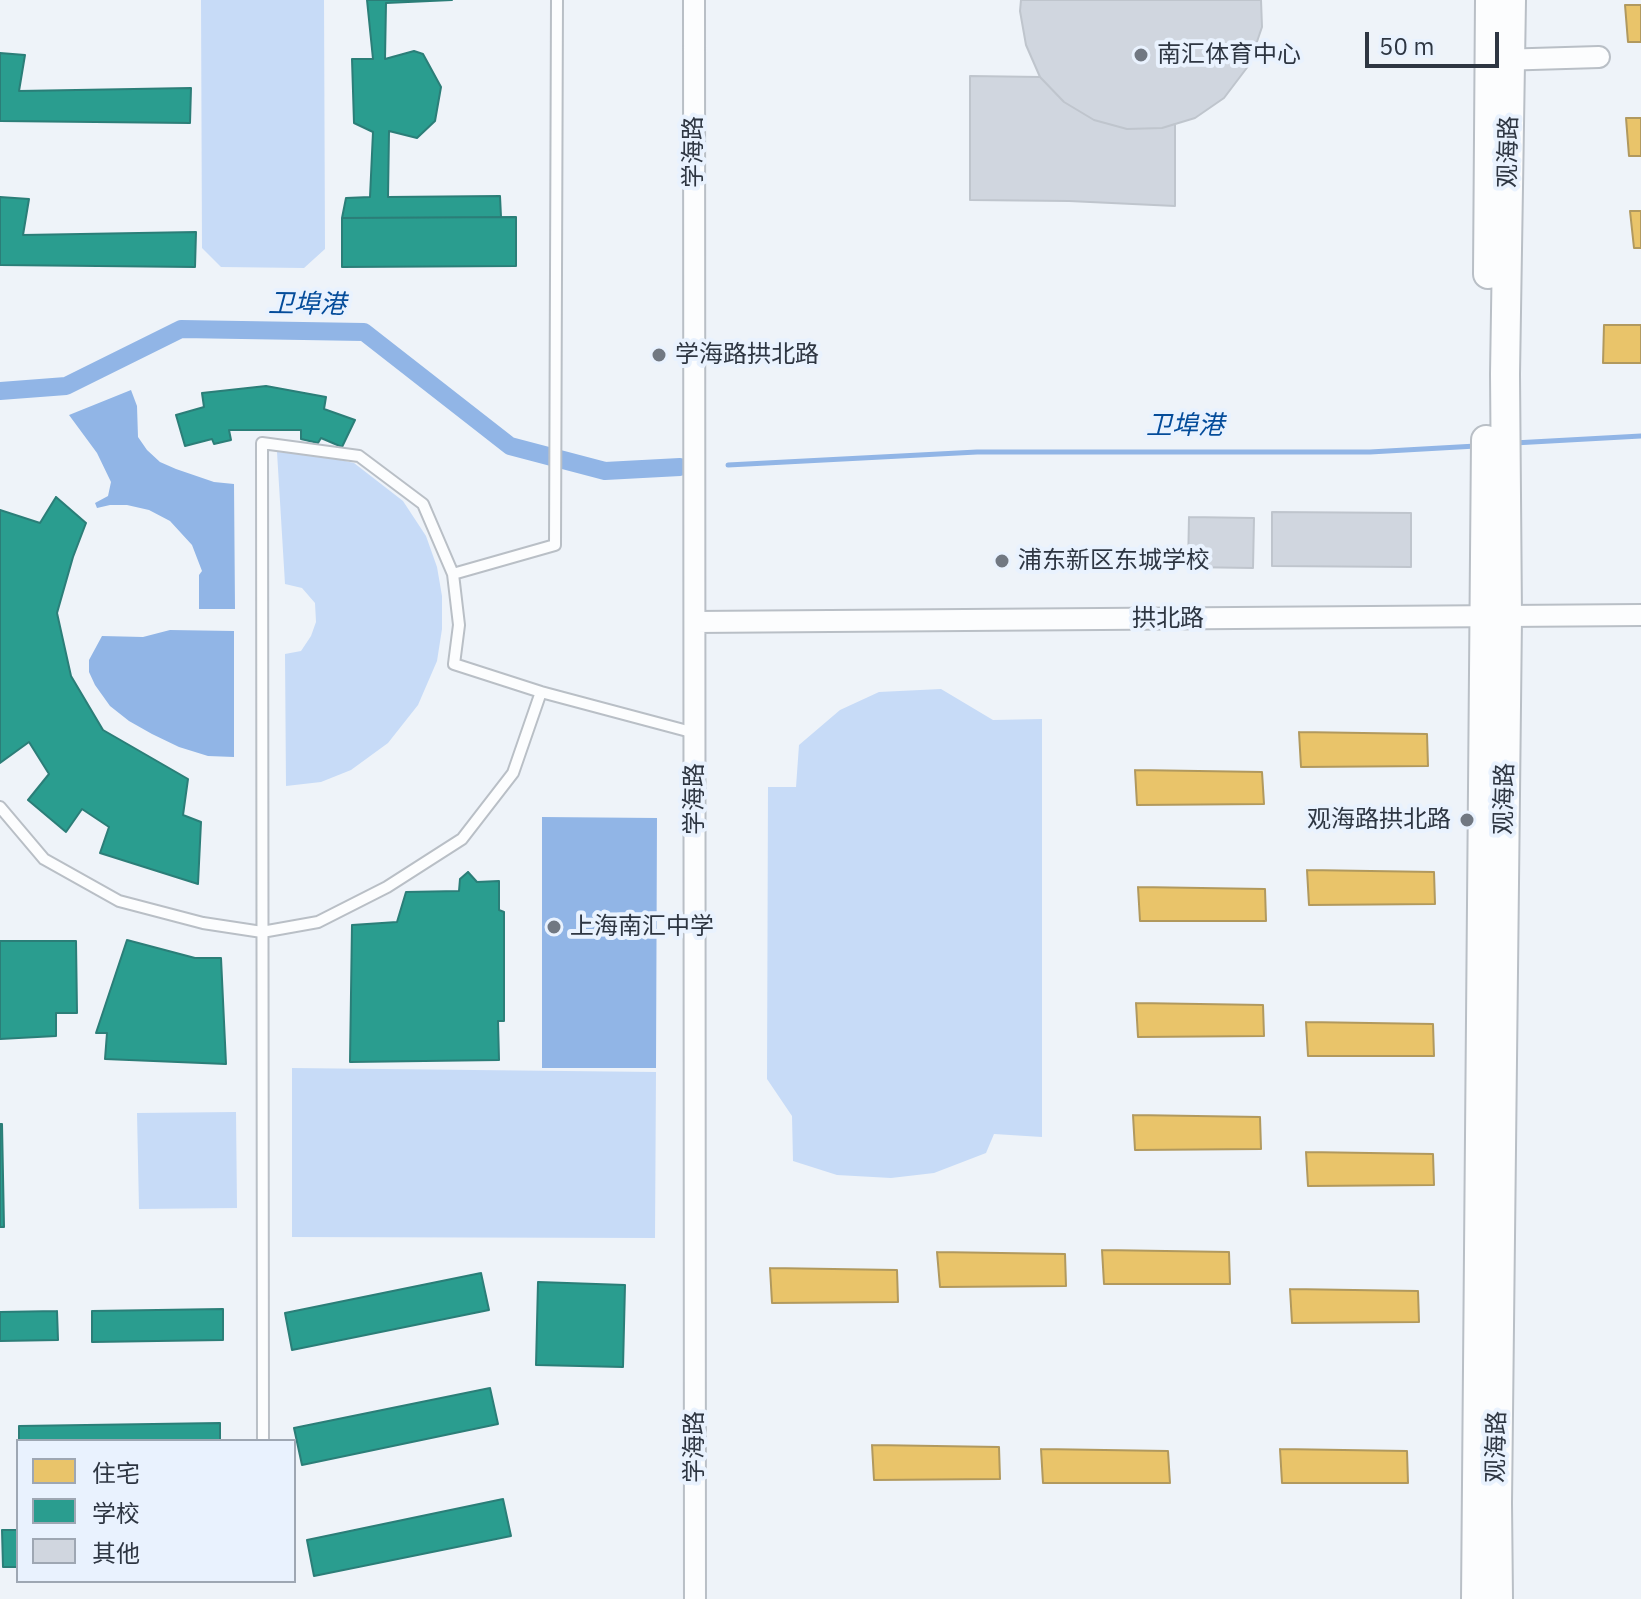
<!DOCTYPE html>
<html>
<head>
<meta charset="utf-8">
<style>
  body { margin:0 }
  #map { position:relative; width:1641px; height:1599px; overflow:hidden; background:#eef3f9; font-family:"IBM Plex Sans","Noto Sans SC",sans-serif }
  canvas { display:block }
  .legend { position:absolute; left:16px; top:1439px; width:280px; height:144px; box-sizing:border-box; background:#e9f2fe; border:2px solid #9ea7b3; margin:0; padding:10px 14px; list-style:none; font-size:24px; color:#2e3642 }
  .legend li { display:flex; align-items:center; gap:16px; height:40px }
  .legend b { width:40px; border:2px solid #9ea7b3 }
  .scale { position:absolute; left:1365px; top:32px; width:134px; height:36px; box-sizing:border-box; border:4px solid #2e3642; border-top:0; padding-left:10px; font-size:24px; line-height:28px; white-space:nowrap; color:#2e3642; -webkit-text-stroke:6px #e9f2fe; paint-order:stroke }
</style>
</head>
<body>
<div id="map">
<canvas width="1641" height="1599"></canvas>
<ul class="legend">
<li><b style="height:22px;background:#e9c46a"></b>住宅</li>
<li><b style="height:22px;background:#2a9d8f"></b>学校</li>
<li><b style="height:22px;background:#d0d6df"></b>其他</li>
</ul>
<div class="scale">50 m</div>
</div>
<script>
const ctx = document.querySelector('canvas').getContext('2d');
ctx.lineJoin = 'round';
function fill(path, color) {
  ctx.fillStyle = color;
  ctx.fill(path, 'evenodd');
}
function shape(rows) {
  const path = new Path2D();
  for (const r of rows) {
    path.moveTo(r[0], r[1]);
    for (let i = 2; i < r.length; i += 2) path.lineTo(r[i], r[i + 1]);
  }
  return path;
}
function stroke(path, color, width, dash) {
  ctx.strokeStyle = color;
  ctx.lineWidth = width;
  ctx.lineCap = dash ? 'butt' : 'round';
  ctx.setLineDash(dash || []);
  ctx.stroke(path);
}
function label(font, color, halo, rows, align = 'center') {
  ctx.font = font + ' "IBM Plex Sans","Noto Sans SC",sans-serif';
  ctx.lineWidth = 8;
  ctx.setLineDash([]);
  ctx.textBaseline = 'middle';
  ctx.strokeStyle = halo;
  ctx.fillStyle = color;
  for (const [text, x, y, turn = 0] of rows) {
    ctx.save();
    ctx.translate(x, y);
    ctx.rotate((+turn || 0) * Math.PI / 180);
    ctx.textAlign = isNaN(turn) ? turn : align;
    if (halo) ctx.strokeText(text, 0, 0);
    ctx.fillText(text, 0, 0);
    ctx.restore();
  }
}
fill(shape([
  [201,0,324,0,325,249,304,268,221,267,202,248],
  [277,452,314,454,354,463,403,501,426,536,437,567,442,596,442,629,437,661,418,705,388,743,351,770,321,782,286,786,285,654,301,651,311,636,316,622,315,603,302,588,285,584],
  [941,689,993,720,1042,719,1042,1137,994,1134,986,1153,934,1173,891,1178,837,1175,793,1161,792,1116,767,1079,768,787,796,787,799,745,840,710,879,692],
  [292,1068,656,1072,655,1238,292,1237],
  [236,1112,237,1208,139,1209,137,1113]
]), '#c7dbf7');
fill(shape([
  [131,390,137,406,138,437,147,450,160,462,176,469,214,482,234,484,235,609,199,609,199,575,202,571,192,545,170,521,149,510,127,505,110,505,97,508,95,503,108,496,111,482,97,453,69,415],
  [170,630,234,631,234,757,208,756,179,747,152,734,129,721,110,706,95,685,89,672,89,660,102,636,143,637],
  [542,817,657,818,656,1068,542,1068]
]), '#91b5e6');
const homes = shape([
  [1625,5,1641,5,1641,42,1628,42,1625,5],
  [1626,118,1641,118,1641,156,1629,156,1626,118],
  [1630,211,1641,211,1641,248,1634,248,1630,211],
  [1604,325,1641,325,1641,363,1603,363,1604,325],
  [1299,732,1427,734,1428,766,1301,767,1299,732],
  [1135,770,1262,772,1264,804,1137,805,1135,770],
  [1307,870,1434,872,1435,904,1309,905,1307,870],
  [1138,887,1265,889,1266,921,1140,921,1138,887],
  [1136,1003,1263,1005,1264,1036,1138,1037,1136,1003],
  [1306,1022,1433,1024,1434,1056,1308,1056,1306,1022],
  [1133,1115,1260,1117,1261,1149,1135,1150,1133,1115],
  [1306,1152,1433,1154,1434,1185,1308,1186,1306,1152],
  [1102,1250,1229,1252,1230,1284,1104,1284,1102,1250],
  [937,1252,1065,1254,1066,1286,940,1287,937,1252],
  [770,1268,897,1270,898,1302,772,1303,770,1268],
  [1290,1289,1418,1291,1419,1322,1292,1323,1290,1289],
  [872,1445,999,1447,1000,1479,874,1480,872,1445],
  [1041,1449,1168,1451,1170,1483,1043,1483,1041,1449],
  [1280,1449,1407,1451,1408,1483,1282,1483,1280,1449]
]);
fill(homes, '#e9c46a');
stroke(homes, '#b1995e', 2);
const schools = shape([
  [367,0,452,0,386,3,385,59,414,51,423,54,441,87,435,121,417,138,389,131,388,197,500,196,501,217,342,218,346,198,370,197,373,132,354,123,352,59,373,59,367,0],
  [0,53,25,55,19,91,191,88,190,123,0,121,0,53],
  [0,197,29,199,23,235,196,232,195,267,0,265,0,197],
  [516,217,516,266,342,267,342,218,516,217],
  [266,386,326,397,324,409,355,420,342,447,321,438,318,443,301,439,301,430,229,430,231,440,214,444,212,439,185,446,176,415,204,407,202,393,266,386],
  [56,497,86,523,73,557,57,613,71,676,103,730,188,779,183,815,201,822,198,884,100,853,109,827,82,809,66,832,28,800,49,774,29,742,0,763,0,510,40,523,56,497],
  [468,872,477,882,499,881,499,910,504,912,504,1021,498,1021,499,1060,350,1062,352,925,397,922,406,892,459,891,460,879,468,872],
  [127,940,195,958,221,958,226,1064,105,1059,107,1033,96,1033,127,940],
  [0,941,76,941,77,1013,56,1013,56,1036,0,1039,0,941],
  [0,1124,2,1124,4,1227,0,1227,0,1124],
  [481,1273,489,1310,292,1350,285,1313,481,1273],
  [538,1282,625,1285,623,1367,536,1365,538,1282],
  [223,1309,223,1340,92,1342,92,1311,223,1309],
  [57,1311,58,1340,0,1341,0,1312,57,1311],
  [490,1388,498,1424,302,1465,294,1428,490,1388],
  [220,1423,220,1441,19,1441,19,1426,220,1423],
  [503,1499,511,1536,314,1576,307,1540,503,1499],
  [2,1530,18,1530,18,1567,3,1567,2,1530]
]);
fill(schools, '#2a9d8f');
stroke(schools, '#2b7e78', 2);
stroke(shape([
  [1514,443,1641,436],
  [728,465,977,452,1370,452,1476,446]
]), '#91b5e6', 5);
stroke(shape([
  [0,391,66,386,181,329,364,332,510,446,605,471,680,467]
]), '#91b5e6', 18);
const building = shape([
  [1021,0,1261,0,1262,27,1249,65,1224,98,1195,118,1162,128,1127,129,1094,120,1064,102,1040,77,1026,45,1020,11,1021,0],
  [970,76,1040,77,1064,102,1094,120,1127,129,1162,128,1175,124,1175,206,1069,201,970,200,970,76],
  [1272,512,1411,513,1411,567,1272,566,1272,512],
  [1189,517,1254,518,1253,568,1188,567,1189,517]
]);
fill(building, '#d0d6df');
stroke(building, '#bfc5cd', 2);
const service = shape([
  [453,574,555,545,557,0],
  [0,807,44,859,119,901,203,923,262,932,318,922,387,887,462,839,513,773,541,692],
  [263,1441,262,443,359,456,423,504,453,574,459,625,454,664,541,692,695,733]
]);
const minor = shape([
  [694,0,695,1599],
  [1499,60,1599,57],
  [695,622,1641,615]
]);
const secondary = shape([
  [1488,274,1490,0],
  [1476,1599,1486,440],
  [1498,1599,1497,1503,1507,617,1505,374,1511,0]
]);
stroke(service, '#b9bfc6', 14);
stroke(minor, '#b9bfc6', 24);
stroke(secondary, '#b9bfc6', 32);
stroke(service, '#fcfdfe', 10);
stroke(minor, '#fcfdfe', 20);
stroke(secondary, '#fcfdfe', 28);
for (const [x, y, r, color] of [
  [1141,55,8,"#717882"],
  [659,355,8,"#717882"],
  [1002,561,8,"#717882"],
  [1467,820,8,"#717882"],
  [554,927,8,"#717882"]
]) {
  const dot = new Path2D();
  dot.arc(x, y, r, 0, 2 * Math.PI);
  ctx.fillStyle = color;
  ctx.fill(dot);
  stroke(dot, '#e9f2fe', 3);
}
label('24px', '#2e3642', '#e9f2fe', [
  ["南汇体育中心",1157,55],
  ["学海路拱北路",675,355],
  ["浦东新区东城学校",1018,561],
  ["观海路拱北路",1451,820,"right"],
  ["上海南汇中学",570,927]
], 'left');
label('24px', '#2e3642', '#e9f2fe', [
  ["学海路",694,152,-90],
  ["观海路",1509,152,-89],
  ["拱北路",1168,619],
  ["学海路",695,799,-90],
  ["观海路",1505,799,-89],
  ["学海路",695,1447,-90],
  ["观海路",1497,1447,-89]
]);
label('italic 26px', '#044c9a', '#e9f2fe', [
  ["卫埠港",307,305,1],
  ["卫埠港",1185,426]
]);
</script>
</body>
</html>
